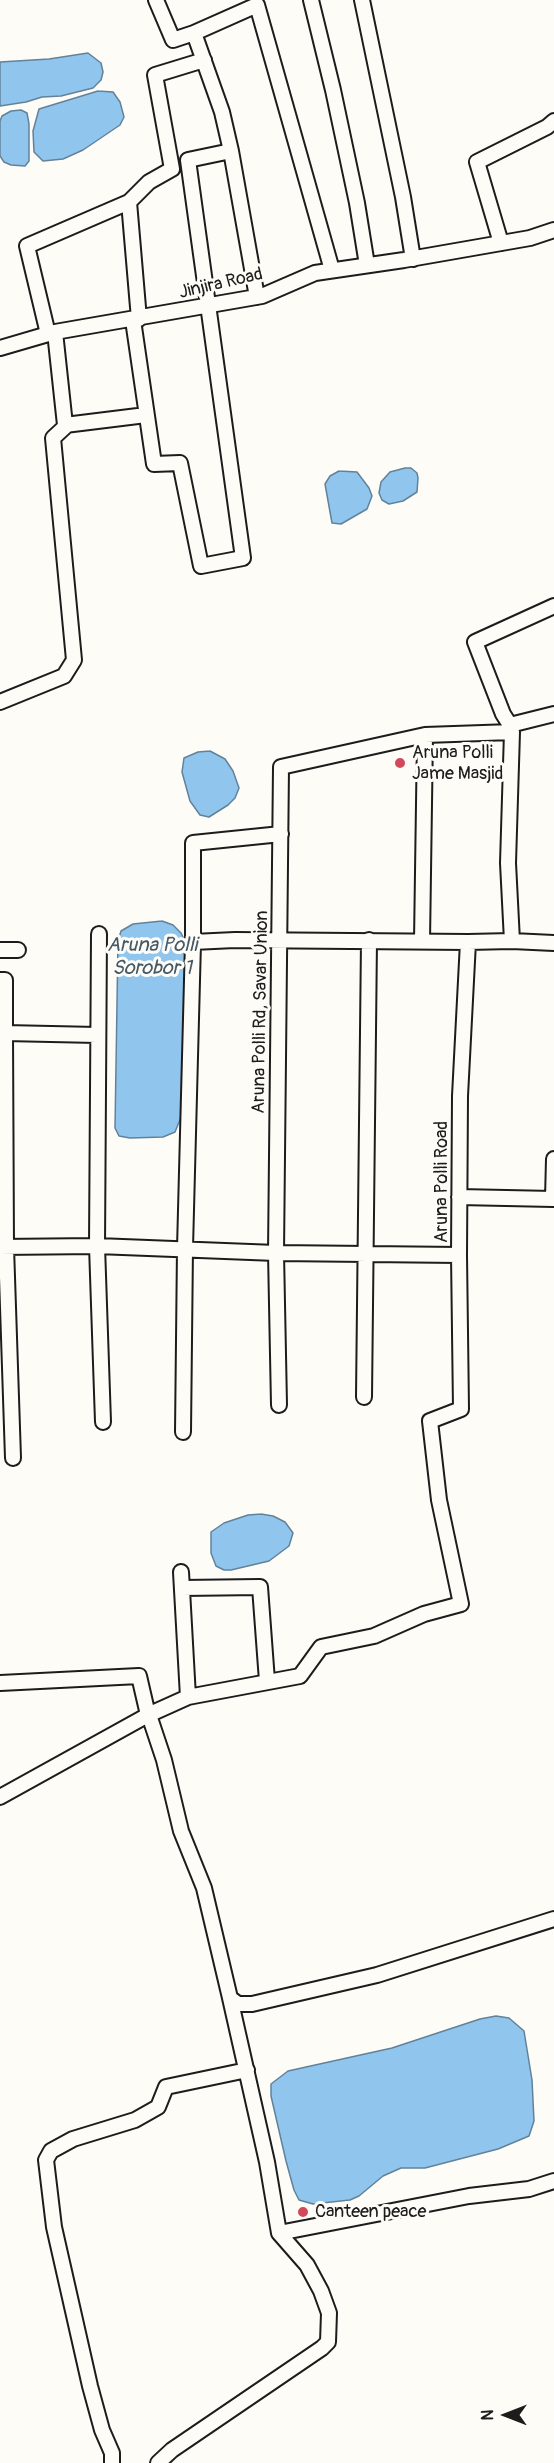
<!DOCTYPE html>
<html>
<head>
<meta charset="utf-8">
<style>
  body { margin:0 }
  #map { position:relative; width:554px; height:2463px; overflow:hidden; background:#fdfcf7; font-family:Pangolin,sans-serif }
  canvas { display:block }
  .north { position:absolute; left:476px; top:2385px; width:60px; height:60px; -webkit-text-stroke:4px #fdfcf7; paint-order:stroke; rotate:270deg; font-size:16px; font-weight:700; line-height:24px; text-align:center; color:#1c1c1c }
  .north::after { content:''; display:block; margin:auto; width:21px; height:27px; background:#1c1c1c; clip-path:polygon(50% 0,100% 100%,50% 72%,0 100%) }
</style>
</head>
<body>
<div id="map">
<canvas width="554" height="2463"></canvas>
<div class="north">N</div>
</div>
<script>
const ctx = document.querySelector('canvas').getContext('2d');
ctx.lineJoin = 'round';
function fill(path, color) {
  ctx.fillStyle = color;
  ctx.fill(path, 'evenodd');
}
function shape(rows) {
  const path = new Path2D();
  for (const r of rows) {
    path.moveTo(r[0], r[1]);
    for (let i = 2; i < r.length; i += 2) path.lineTo(r[i], r[i + 1]);
  }
  return path;
}
function stroke(path, color, width, dash) {
  ctx.strokeStyle = color;
  ctx.lineWidth = width;
  ctx.lineCap = dash ? 'butt' : 'round';
  ctx.setLineDash(dash || []);
  ctx.stroke(path);
}
function label(font, color, halo, rows, align = 'center') {
  ctx.font = font + ' Pangolin,sans-serif';
  ctx.lineWidth = 6;
  ctx.setLineDash([]);
  ctx.textBaseline = 'middle';
  ctx.strokeStyle = halo;
  ctx.fillStyle = color;
  for (const [text, x, y, turn = 0] of rows) {
    ctx.save();
    ctx.translate(x, y);
    ctx.rotate((+turn || 0) * Math.PI / 180);
    ctx.textAlign = isNaN(turn) ? turn : align;
    if (halo) ctx.strokeText(text, 0, 0);
    ctx.fillText(text, 0, 0);
    ctx.restore();
  }
}
const water = shape([
  [88,53,101,63,103,72,101,80,93,88,61,96,42,97,26,102,0,106,0,62,49,59,88,53],
  [98,91,113,92,120,102,124,117,120,125,83,150,63,159,43,161,34,152,33,131,39,109,98,91],
  [21,110,27,113,29,124,29,161,25,166,11,165,4,162,0,156,0,121,2,116,11,111,21,110],
  [405,468,411,468,417,473,418,478,417,492,403,501,389,504,382,500,379,493,381,482,390,472,405,468],
  [339,471,357,472,369,488,372,496,367,509,341,524,332,523,325,484,330,476,339,471],
  [210,751,225,759,233,771,239,788,235,798,228,805,209,817,200,815,190,801,182,772,184,758,198,752,210,751],
  [162,921,173,925,181,933,188,947,182,1115,175,1132,163,1137,130,1138,119,1136,115,1128,118,941,121,931,133,924,162,921],
  [261,1514,273,1516,285,1522,293,1533,289,1546,269,1561,231,1570,224,1570,216,1566,211,1553,211,1532,224,1523,248,1515,261,1514],
  [496,2016,509,2018,524,2031,532,2080,534,2121,529,2136,498,2149,425,2168,401,2168,383,2176,359,2196,350,2200,313,2204,299,2200,294,2190,286,2161,271,2096,271,2084,288,2071,392,2048,480,2019,496,2016]
]);
fill(water, '#90c6ee');
stroke(water, '#62829a', 1.5);
const minor = shape([
  [311,0,333,90,357,203,367,265],
  [362,0,403,197,413,259],
  [194,33,257,5,332,270],
  [231,151,257,297],
  [129,202,149,182,172,169,155,75,204,60],
  [501,243,477,162,547,127,554,121],
  [133,320,154,464,180,463,201,566,243,558,188,160,231,151,222,112,194,33,173,40,156,0],
  [55,332,65,425,146,415],
  [48,334,27,246,129,202,139,319],
  [0,348,55,332,262,296,315,273,404,260,530,238,554,230],
  [0,702,64,676,74,660,53,438,67,425],
  [510,725,503,714,475,642,554,606],
  [99,934,97,1246,103,1422],
  [422,941,425,735,512,732],
  [512,941,508,863,512,732,510,725,554,714],
  [193,942,193,843,281,834],
  [0,950,18,950],
  [0,980,5,980,5,1033],
  [459,1197,553,1199,554,1159],
  [0,1247,97,1246,276,1253,459,1255,460,1096,468,942,512,941,554,943],
  [364,1397,369,940],
  [279,1405,276,1253,281,767,425,735],
  [183,1432,185,1248,193,942,235,940,468,942],
  [13,1458,6,1247,5,1033,97,1035],
  [181,1572,188,1697],
  [182,1588,260,1587,267,1681],
  [0,1683,139,1676,148,1715],
  [149,1715,164,1760,181,1831,204,1888,230,1998,238,2004,252,2004,377,1975,554,1919],
  [0,1797,148,1715,188,1697,300,1676,321,1647,374,1636,424,1614,461,1604,439,1500,430,1421,461,1409,459,1255],
  [279,2233,469,2196,529,2189,554,2181],
  [112,2463,112,2453,102,2430,90,2386,54,2227,46,2160,51,2151,73,2139,135,2120,158,2107,166,2087,247,2070],
  [158,2463,172,2450,322,2348,328,2342,329,2313,321,2291,307,2265,279,2233,267,2162,230,1998]
]);
stroke(minor, '#1c1c1c', 18);
stroke(minor, '#fdfcf7', 14);
for (const [x, y, r, color] of [
  [400,763,6,"#d1495b"],
  [303,2212,6,"#d1495b"]
]) {
  const dot = new Path2D();
  dot.arc(x, y, r, 0, 2 * Math.PI);
  ctx.fillStyle = color;
  ctx.fill(dot);
  stroke(dot, '#fdfcf7', 2);
}
label('18px', '#1c1c1c', '#fdfcf7', [
  ["Jinjira Road",221,284,-13],
  ["Aruna Polli Rd, Savar Union",261,1012,-89],
  ["Aruna Polli Road",442,1182,-90]
]);
label('18px', '#1c1c1c', '#fdfcf7', [
  ["Aruna Polli",412,753],
  ["Jame Masjid",412,774],
  ["Canteen peace",315,2212]
], 'left');
label('italic 20px', '#455866', '#fdfcf7', [
  ["Aruna Polli",152,946],
  ["Sorobor 1",152,969]
]);
</script>
</body>
</html>
